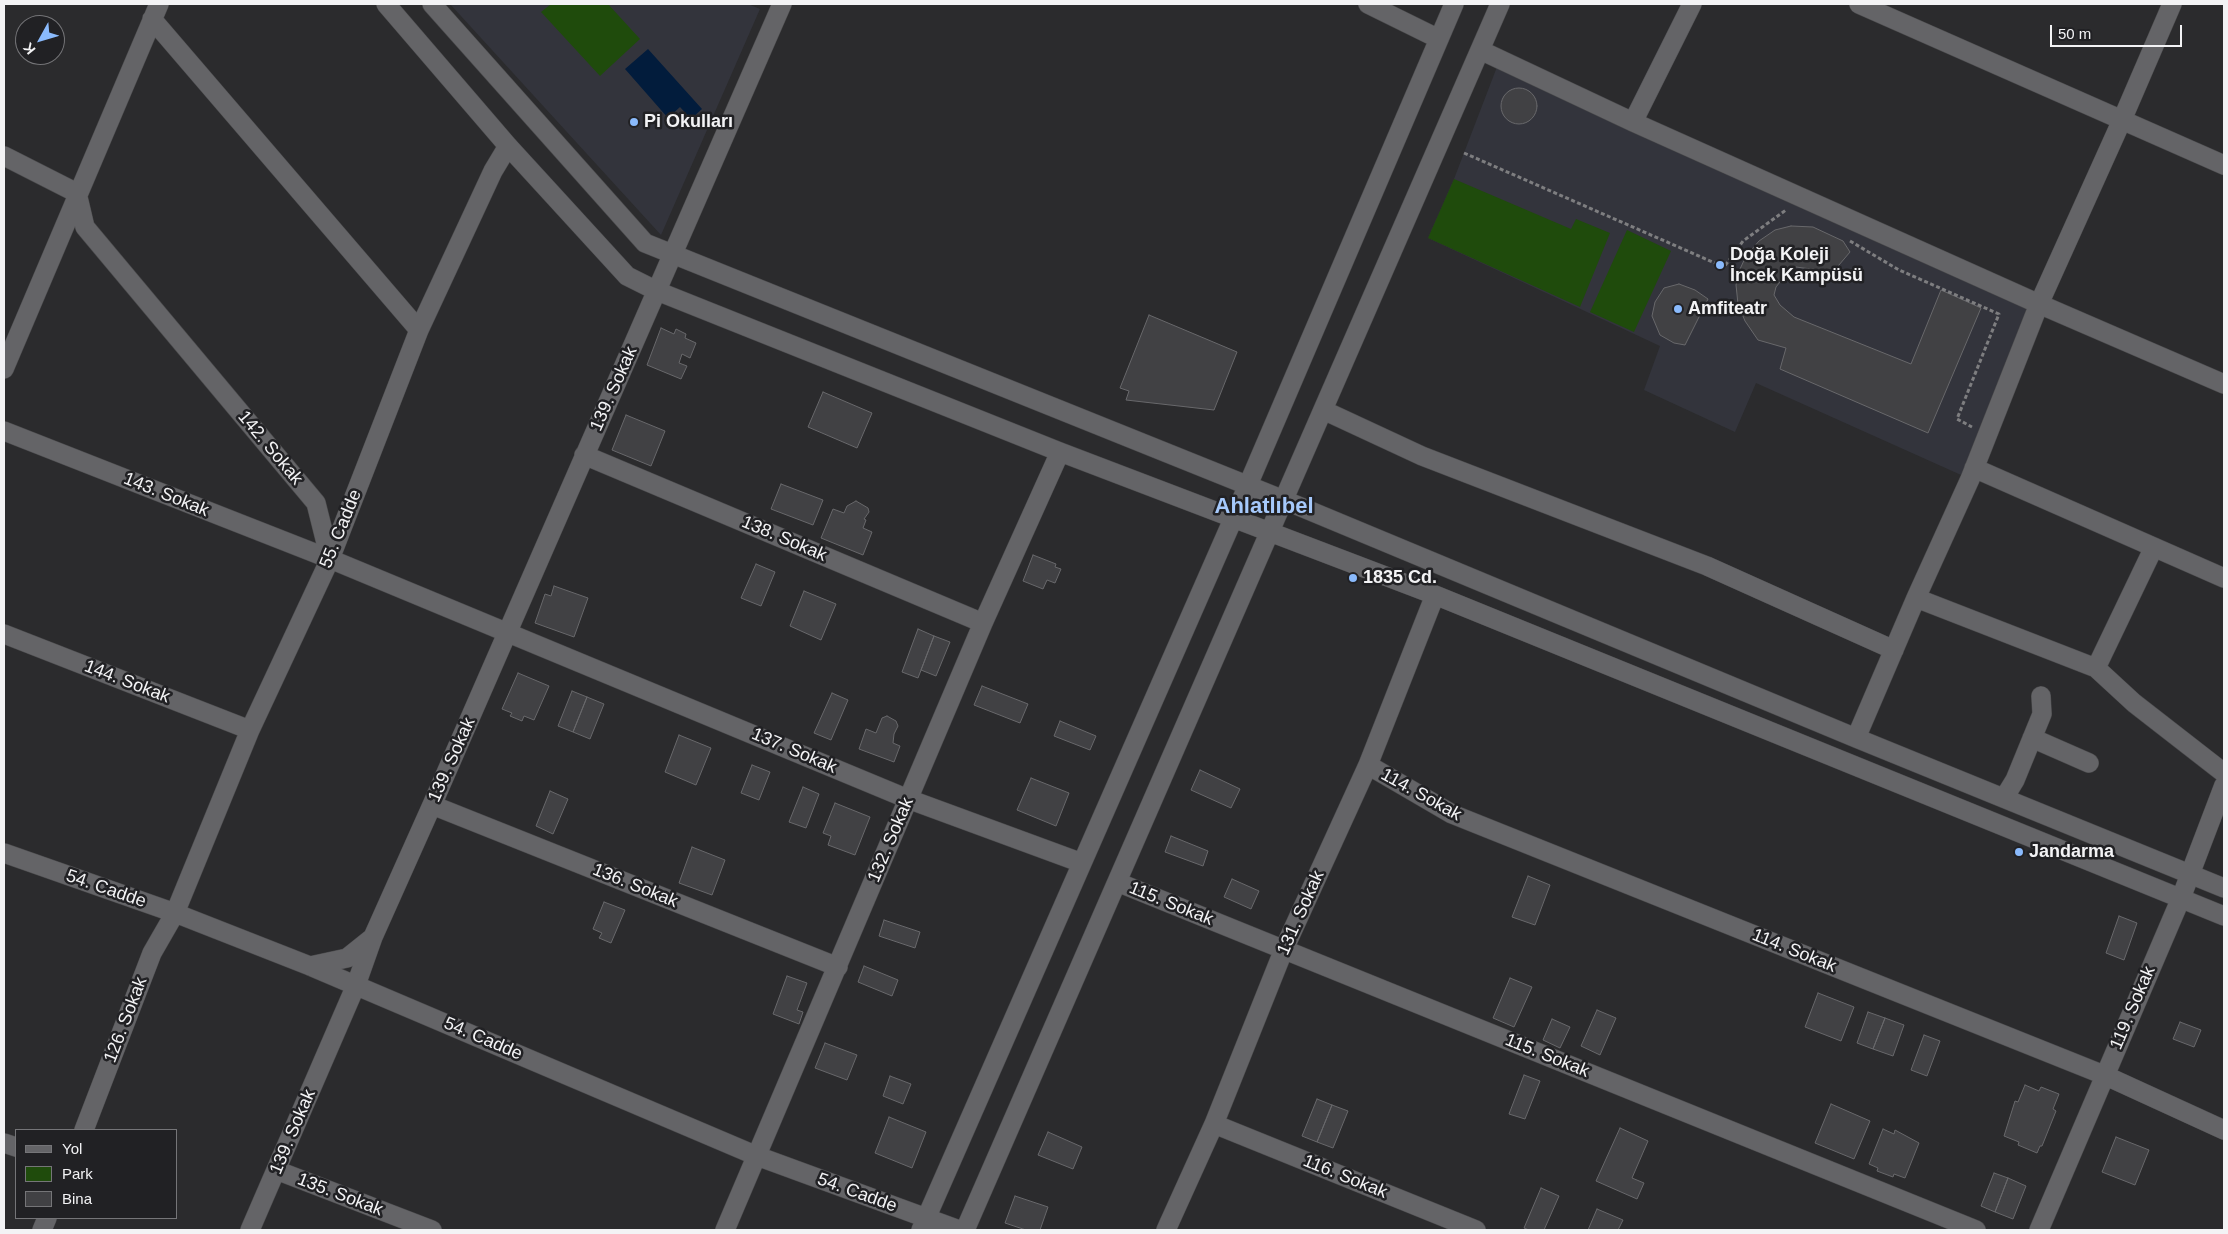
<!DOCTYPE html>
<html>
<head>
<meta charset="utf-8">
<style>
  body { margin:0 }
  #map { position:relative; width:2228px; height:1234px; overflow:hidden; background:#2b2b2d; font-family:Arial,sans-serif }
  canvas { display:block }
  .frame { position:absolute; inset:0; border:5px solid #f3f3f5; pointer-events:none }
  .legend { position:absolute; left:15px; top:1129px; width:162px; height:90px; box-sizing:border-box; background:#212124; border:1px solid #757578; margin:0; padding:6px 9px; list-style:none; font-size:15px; color:#f3f3f5 }
  .legend li { display:flex; align-items:center; gap:10px; height:25px }
  .legend b { width:25px; border:1px solid #757578 }
  .north { position:absolute; left:15px; top:15px; width:50px; height:50px; box-sizing:border-box; background:#212124; border:1px solid #757578; border-radius:50%; rotate:231deg; font-size:14px; font-weight:700; line-height:20px; text-align:center; color:#f3f3f5 }
  .north::after { content:''; display:block; margin:auto; width:18px; height:22px; background:#8abafc; clip-path:polygon(50% 0,100% 100%,50% 72%,0 100%) }
  .scale { position:absolute; left:2050px; top:25px; width:132px; height:22px; box-sizing:border-box; border:2px solid #f3f3f5; border-top:0; padding-left:6px; font-size:15px; line-height:18px; white-space:nowrap; color:#f3f3f5; -webkit-text-stroke:4px #212124; paint-order:stroke }
</style>
</head>
<body>
<div id="map">
<canvas width="2228" height="1234"></canvas>
<div class="frame"></div>
<ul class="legend">
<li><b style="height:6px;background:#646467"></b>Yol</li>
<li><b style="height:14px;background:#1f4b0c"></b>Park</li>
<li><b style="height:14px;background:#414144"></b>Bina</li>
</ul>
<div class="north">K</div>
<div class="scale">50 m</div>
</div>
<script>
const ctx = document.querySelector('canvas').getContext('2d');
ctx.lineJoin = 'round';
function fill(path, color) {
  ctx.fillStyle = color;
  ctx.fill(path, 'evenodd');
}
function shape(rows) {
  const path = new Path2D();
  for (const r of rows) {
    if (r.length === 3) {
      path.moveTo(r[0] + r[2], r[1]);
      path.arc(r[0], r[1], r[2], 0, 2 * Math.PI);
      continue;
    }
    path.moveTo(r[0], r[1]);
    for (let i = 2; i < r.length; i += 2) path.lineTo(r[i], r[i + 1]);
  }
  return path;
}
function stroke(path, color, width, dash) {
  ctx.strokeStyle = color;
  ctx.lineWidth = width;
  ctx.lineCap = dash ? 'butt' : 'round';
  ctx.setLineDash(dash || []);
  ctx.stroke(path);
}
function label(font, color, halo, rows, align = 'center') {
  ctx.font = font + ' Arial,sans-serif';
  ctx.lineWidth = 5;
  ctx.setLineDash([]);
  ctx.textBaseline = 'middle';
  ctx.strokeStyle = halo;
  ctx.fillStyle = color;
  for (const [text, x, y, turn = 0] of rows) {
    ctx.save();
    ctx.translate(x, y);
    ctx.rotate((+turn || 0) * Math.PI / 180);
    ctx.textAlign = isNaN(turn) ? turn : align;
    if (halo) ctx.strokeText(text, 0, 0);
    ctx.fillText(text, 0, 0);
    ctx.restore();
  }
}
fill(shape([
  [450,4,748,4,760,9,661,235],
  [1500,59,2039,304,1970,479,1756,383,1735,432,1644,390,1660,346,1428,238,1454,179]
]), '#33343c');
fill(shape([
  [551,4,608,4,640,39,600,76,541,12],
  [1454,179,1571,229,1576,219,1610,233,1580,307,1428,238],
  [1627,230,1671,251,1634,332,1590,312]
]), '#1f4b0c');
fill(shape([
  [648,49,702,109,691,119,680,107,668,118,625,69]
]), '#021c3c');
const building = shape([
  [1519,106,18],
  [1791,226,1813,227,1843,241,1850,252,1833,272,1796,267,1784,277,1776,287,1774,295,1780,305,1794,317,1911,364,1941,290,1981,308,1928,433,1780,369,1786,348,1758,340,1745,321,1738,304,1736,285,1740,269,1746,256,1759,241,1775,230,1791,226],
  [1679,284,1695,290,1708,299,1685,345,1674,343,1660,335,1652,316,1655,302,1664,288,1679,284],
  [1149,315,1237,352,1214,410,1126,400,1129,391,1120,388,1149,315],
  [661,328,674,334,676,329,686,334,685,338,696,343,690,358,682,354,679,363,687,366,681,379,647,365,661,328],
  [823,392,872,413,857,448,808,427,823,392],
  [626,415,665,431,651,466,612,450,626,415],
  [781,484,823,500,813,525,771,509,781,484],
  [856,501,868,508,869,512,864,519,866,520,863,528,872,532,863,555,821,538,833,509,844,513,847,506,856,501],
  [1033,555,1056,564,1055,567,1061,569,1055,583,1047,580,1043,589,1023,581,1033,555],
  [756,564,775,572,761,606,741,598,756,564],
  [554,586,588,598,574,637,535,623,545,594,551,596,554,586],
  [804,591,836,604,821,640,790,626,804,591],
  [918,629,934,636,918,678,902,672,918,629],
  [934,636,950,642,936,676,921,670,934,636],
  [518,673,549,686,534,720,524,716,522,721,510,716,512,713,502,709,518,673],
  [982,686,1028,704,1020,723,974,705,982,686],
  [572,691,587,697,573,732,558,726,572,691],
  [832,693,848,700,831,740,814,733,832,693],
  [587,697,604,704,590,739,573,732,587,697],
  [887,716,896,721,898,726,894,734,893,743,900,746,894,762,859,749,866,729,876,733,882,718,887,716],
  [1060,721,1096,736,1090,750,1054,736,1060,721],
  [679,735,711,748,696,785,665,772,679,735],
  [752,765,770,772,759,800,741,793,752,765],
  [1200,770,1240,789,1231,808,1191,790,1200,770],
  [1031,778,1069,793,1056,826,1017,810,1031,778],
  [803,787,819,794,806,828,789,822,803,787],
  [550,791,568,799,553,834,536,826,550,791],
  [835,803,870,817,855,855,828,845,831,836,823,833,835,803],
  [1171,836,1208,851,1203,866,1165,852,1171,836],
  [692,847,725,860,712,895,679,883,692,847],
  [1528,876,1550,885,1535,925,1512,917,1528,876],
  [1232,879,1259,891,1251,909,1224,897,1232,879],
  [604,902,625,910,611,943,599,938,602,933,593,929,604,902],
  [2119,916,2137,923,2124,960,2106,953,2119,916],
  [884,920,920,932,915,948,879,936,884,920],
  [864,966,898,980,892,996,858,982,864,966],
  [787,976,807,983,797,1010,803,1012,799,1024,773,1014,787,976],
  [1510,978,1532,987,1514,1027,1493,1018,1510,978],
  [1818,993,1854,1007,1841,1041,1805,1027,1818,993],
  [1597,1010,1616,1018,1600,1055,1581,1046,1597,1010],
  [1868,1012,1885,1018,1873,1049,1857,1043,1868,1012],
  [1885,1018,1904,1025,1893,1056,1873,1049,1885,1018],
  [1552,1019,1570,1027,1560,1048,1543,1040,1552,1019],
  [2180,1022,2201,1030,2194,1047,2173,1039,2180,1022],
  [1924,1035,1940,1041,1927,1076,1911,1070,1924,1035],
  [825,1043,857,1055,847,1080,815,1068,825,1043],
  [1524,1075,1540,1081,1525,1119,1509,1114,1524,1075],
  [890,1076,911,1084,903,1104,883,1096,890,1076],
  [2025,1085,2039,1091,2041,1087,2059,1094,2053,1109,2056,1111,2042,1146,2040,1146,2037,1153,2018,1145,2019,1142,2004,1136,2015,1101,2018,1102,2025,1085],
  [1317,1099,1332,1105,1317,1142,1302,1136,1317,1099],
  [1831,1104,1870,1121,1854,1159,1815,1143,1831,1104],
  [1332,1105,1348,1111,1333,1148,1317,1142,1332,1105],
  [889,1117,926,1132,912,1168,875,1153,889,1117],
  [1620,1128,1648,1141,1632,1178,1644,1183,1637,1199,1596,1181,1620,1128],
  [1883,1129,1894,1134,1895,1130,1919,1143,1905,1178,1894,1174,1893,1177,1877,1171,1878,1168,1869,1164,1883,1129],
  [1048,1132,1082,1147,1073,1169,1038,1155,1048,1132],
  [2116,1137,2149,1150,2135,1185,2102,1172,2116,1137],
  [1994,1173,2008,1178,1995,1212,1981,1206,1994,1173],
  [2008,1178,2026,1186,2013,1219,1995,1212,2008,1178],
  [1541,1188,1559,1196,1544,1230,1529,1230,1524,1228,1541,1188],
  [1015,1196,1048,1207,1040,1230,1026,1230,1005,1223,1015,1196],
  [1597,1209,1623,1220,1618,1230,1588,1230,1597,1209]
]);
fill(building, '#414144');
stroke(building, '#68686b', 1);
const minor = shape([
  [386,4,508,146,627,276,657,291,1060,452,1435,595,2224,916],
  [432,4,645,243,1284,500,1856,738,2224,888],
  [1368,4,1439,39],
  [1859,4,2224,165],
  [152,19,419,330],
  [1480,50,1633,122,2039,304,2224,384],
  [1633,122,1692,4],
  [4,156,77,193],
  [77,193,85,227,316,503,330,559],
  [4,369,159,4],
  [1323,410,1422,456,1707,566,1894,650],
  [4,431,330,559,908,799,1082,863],
  [584,455,983,623],
  [1974,468,2224,578],
  [1916,598,2096,668,2134,703,2224,773],
  [4,634,250,730],
  [2096,668,2154,547],
  [1856,738,1916,598,1970,479,2039,304,2122,120,2172,4],
  [2032,738,2089,763],
  [1368,765,1452,814,2104,1075,2224,1130],
  [2004,798,2015,780,2042,714,2041,696],
  [432,805,838,967],
  [4,853,175,913,310,966,757,1156,959,1230],
  [1117,882,1976,1230],
  [310,966,347,958,372,938],
  [1214,1124,1476,1230],
  [84,1130,152,953,175,913,250,730,330,559,419,330,493,171,508,146],
  [4,1143,16,1147],
  [276,1170,432,1230],
  [42,1230,47,1218],
  [250,1230,356,985,373,937,432,805,782,4],
  [725,1230,983,623,1060,452],
  [921,1230,1248,485,1454,4],
  [965,1230,1500,4],
  [1166,1230,1214,1124,1284,949,1368,765,1435,595],
  [2039,1230,2181,898,2224,785]
]);
stroke(minor, '#4a4a4c', 20);
stroke(shape([
  [1464,153,1724,267,1743,241,1786,210],
  [1850,241,1899,270,1999,314,1957,419,1972,427]
]), '#7e7e80', 3, [4, 2.5]);
stroke(minor, '#646467', 19);
for (const [x, y, r, color] of [
  [634,122,5,"#8abafc"],
  [1720,265,5,"#8abafc"],
  [1678,309,5,"#8abafc"],
  [1353,578,5,"#8abafc"],
  [2019,852,5,"#8abafc"]
]) {
  const dot = new Path2D();
  dot.arc(x, y, r, 0, 2 * Math.PI);
  ctx.fillStyle = color;
  ctx.fill(dot);
  stroke(dot, '#212124', 2);
}
label('bold 18px', '#f3f3f5', '#212124', [
  ["Pi Okulları",644,122],
  ["Doğa Koleji",1730,255],
  ["İncek Kampüsü",1730,276],
  ["Amfiteatr",1688,309],
  ["1835 Cd.",1363,578],
  ["Jandarma",2029,852]
], 'left');
label('18px', '#f3f3f5', '#212124', [
  ["139. Sokak",614,389,-66],
  ["142. Sokak",270,448,50],
  ["143. Sokak",166,495,22],
  ["55. Cadde",341,529,-68],
  ["138. Sokak",784,539,23],
  ["144. Sokak",127,682,21],
  ["137. Sokak",794,751,23],
  ["139. Sokak",452,760,-66],
  ["114. Sokak",1421,795,29],
  ["132. Sokak",891,840,-67],
  ["136. Sokak",635,886,22],
  ["54. Cadde",106,889,19],
  ["115. Sokak",1171,904,22],
  ["131. Sokak",1301,913,-66],
  ["114. Sokak",1794,951,22],
  ["119. Sokak",2133,1008,-67],
  ["126. Sokak",126,1020,-69],
  ["54. Cadde",483,1039,23],
  ["115. Sokak",1547,1056,22],
  ["139. Sokak",293,1132,-67],
  ["116. Sokak",1345,1177,22],
  ["54. Cadde",857,1193,20],
  ["135. Sokak",340,1195,21]
]);
label('bold 22px', '#a6c9fb', '#212124', [
  ["Ahlatlıbel",1264,507]
]);
</script>
</body>
</html>
